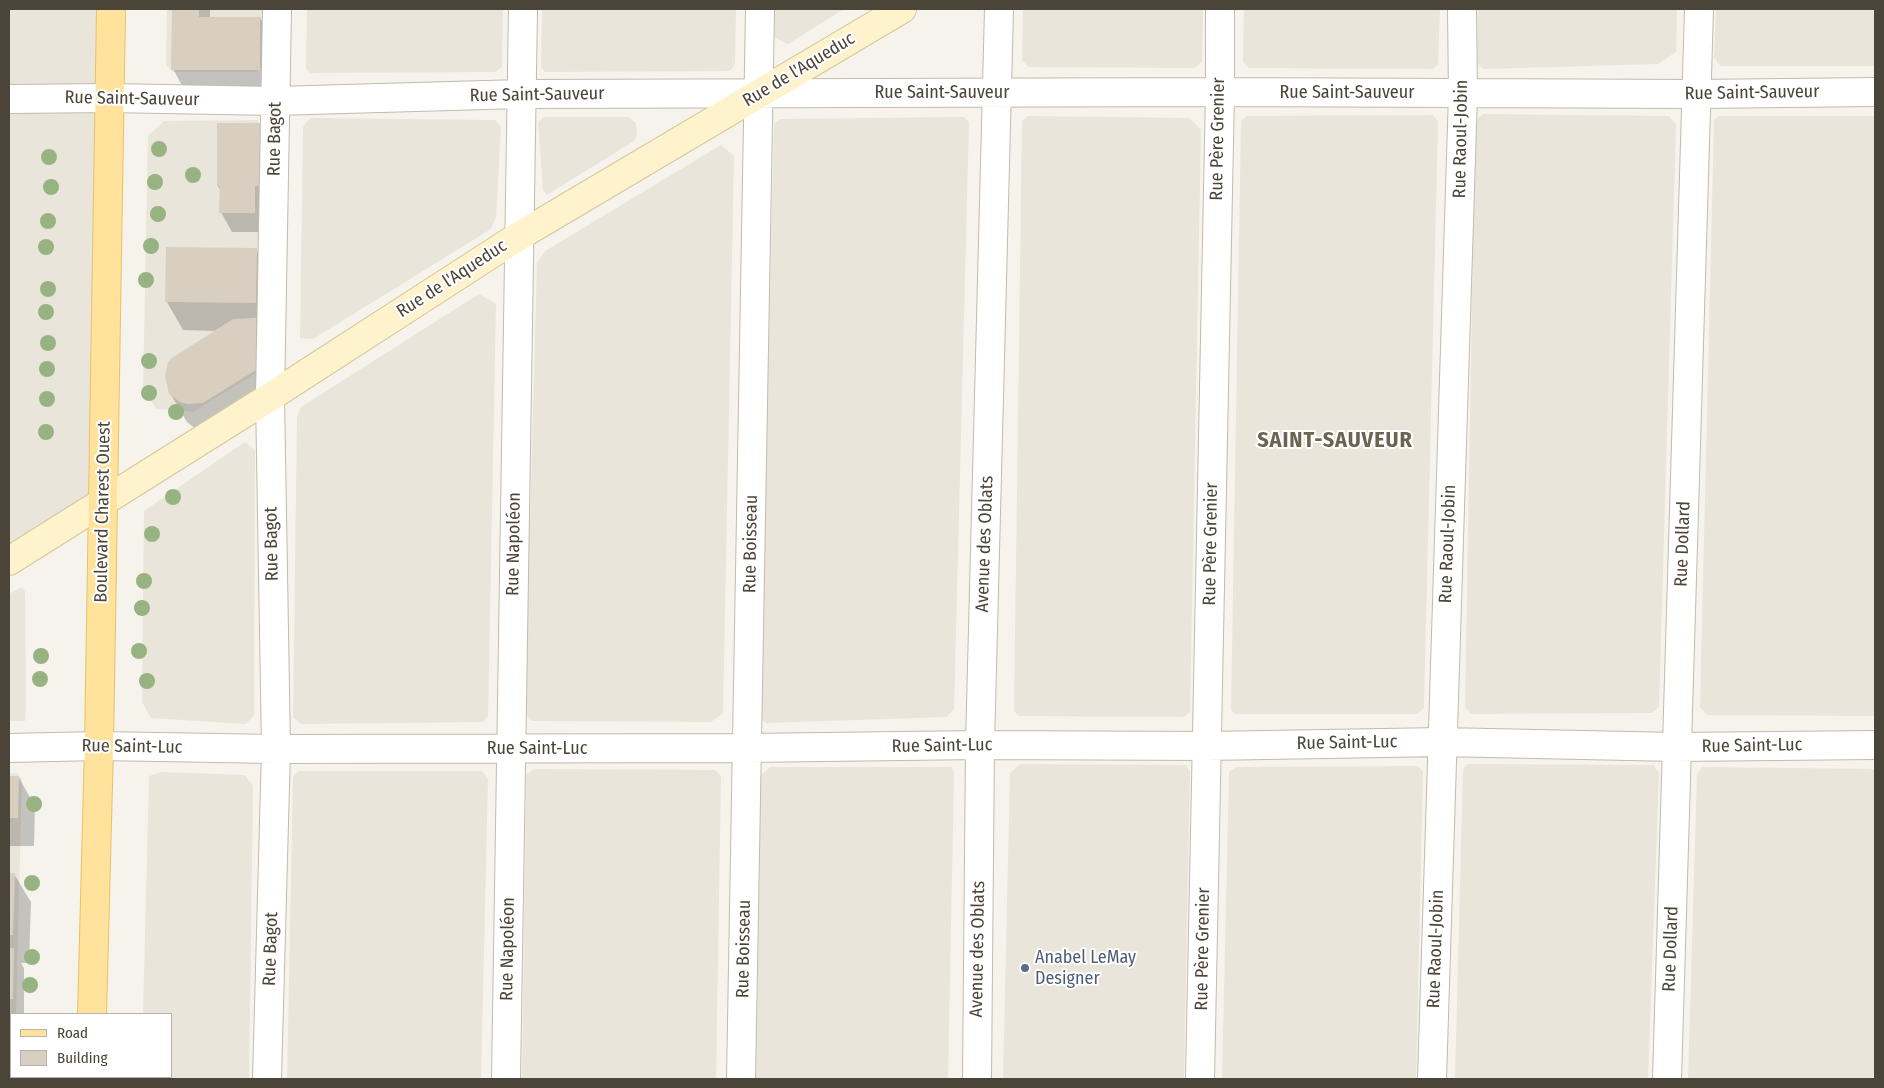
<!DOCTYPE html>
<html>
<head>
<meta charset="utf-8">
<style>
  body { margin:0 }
  #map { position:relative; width:1884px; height:1088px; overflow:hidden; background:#f6f3ec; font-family:"Fira Sans Condensed",sans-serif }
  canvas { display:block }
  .frame { position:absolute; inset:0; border:10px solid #4b4439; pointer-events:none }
  .legend { position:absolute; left:10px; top:1013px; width:162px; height:65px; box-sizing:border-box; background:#fff; border:1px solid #b7b4b0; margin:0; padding:6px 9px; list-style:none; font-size:15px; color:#4b4439 }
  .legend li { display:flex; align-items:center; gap:10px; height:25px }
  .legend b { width:25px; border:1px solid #b7b4b0 }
</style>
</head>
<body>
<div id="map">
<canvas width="1884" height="1088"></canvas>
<div class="frame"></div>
<ul class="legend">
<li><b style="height:6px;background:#ffe39c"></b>Road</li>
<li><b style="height:14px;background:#d8cfc1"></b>Building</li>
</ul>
</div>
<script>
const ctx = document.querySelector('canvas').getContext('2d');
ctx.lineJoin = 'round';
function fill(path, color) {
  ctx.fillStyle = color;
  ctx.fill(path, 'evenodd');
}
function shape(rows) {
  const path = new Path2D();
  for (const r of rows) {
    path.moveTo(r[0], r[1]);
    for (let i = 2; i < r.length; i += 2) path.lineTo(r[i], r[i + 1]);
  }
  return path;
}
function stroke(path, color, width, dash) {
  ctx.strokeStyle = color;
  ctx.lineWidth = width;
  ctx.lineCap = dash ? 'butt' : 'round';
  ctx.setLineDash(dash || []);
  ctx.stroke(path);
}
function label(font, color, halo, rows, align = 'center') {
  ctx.font = font + ' "Fira Sans Condensed",sans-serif';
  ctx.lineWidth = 4;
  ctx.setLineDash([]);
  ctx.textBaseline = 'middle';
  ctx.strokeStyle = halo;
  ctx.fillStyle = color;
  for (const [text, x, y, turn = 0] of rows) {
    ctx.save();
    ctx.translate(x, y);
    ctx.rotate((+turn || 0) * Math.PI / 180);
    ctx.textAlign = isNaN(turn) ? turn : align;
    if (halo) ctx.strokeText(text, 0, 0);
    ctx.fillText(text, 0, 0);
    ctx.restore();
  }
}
fill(shape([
  [9,9,111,9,103,503,9,561],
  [167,9,264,9,262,66,256,72,173,72,166,65],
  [307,9,503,9,502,67,496,72,310,73,306,69],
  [542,9,736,9,735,64,730,71,545,72,541,67],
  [775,9,844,9,788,44,775,38],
  [1023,9,1203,9,1202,62,1194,68,1029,67,1022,60],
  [1244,9,1440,9,1438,64,1433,69,1249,68,1243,62],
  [1478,9,1677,9,1676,52,1658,64,1484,69,1477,63],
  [1716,9,1875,9,1875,66,1721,66,1714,58],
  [1483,114,1669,116,1676,125,1659,707,1652,713,1471,714,1465,707,1475,121],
  [1433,115,1438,122,1424,708,1417,714,1236,714,1231,710,1241,121,1247,116],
  [1028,116,1190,118,1201,130,1190,712,1184,717,1018,716,1014,711,1022,121],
  [1719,116,1875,116,1875,716,1707,715,1700,707,1714,120],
  [544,117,628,117,636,123,637,135,634,141,547,195,543,190,538,122],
  [964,117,969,122,954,709,947,717,766,723,760,718,774,124,780,119],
  [310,118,495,120,501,127,496,217,491,229,313,339,300,338,303,127],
  [257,120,263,128,259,367,254,374,193,412,156,409,143,389,148,136,164,121],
  [721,145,734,156,723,713,711,722,532,721,525,713,537,262,545,251],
  [479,294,496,304,488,716,483,722,301,724,293,717,297,417,301,407],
  [245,442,255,450,254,715,246,724,151,718,142,702,144,511],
  [21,587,25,591,26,709,25,721,9,721,9,594],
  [1020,764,1185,765,1190,771,1184,1079,1003,1079,1010,773],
  [1468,764,1654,765,1659,773,1648,1079,1455,1079,1463,769],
  [1418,766,1423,772,1416,1079,1222,1079,1229,772,1237,767],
  [770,767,952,767,954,773,948,1079,756,1079,761,775],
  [1702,767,1875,769,1875,1079,1688,1079,1697,774],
  [534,769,715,770,721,776,716,1079,522,1079,526,775],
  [299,771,482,771,488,779,481,1079,287,1079,293,777],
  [161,772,245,775,253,786,249,1079,141,1079,141,1077,171,1077,171,1014,143,1014,149,776],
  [17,773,22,779,16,1014,11,1014,11,1077,15,1077,15,1079,9,1079,9,774]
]), '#eae5da');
fill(shape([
  [174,9,210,9,210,19,260,18,276,47,276,98,184,89,173,69],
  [261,124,277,153,265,232,232,232,221,212,221,191,218,186],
  [168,248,256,249,272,277,272,399,197,430,187,422,170,393,217,331,183,330,167,302],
  [9,778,19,778,35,806,34,846,9,846],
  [9,874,14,874,31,902,29,963,21,963,24,968,24,1014,11,1014,11,1077,22,1077,22,1079,9,1079]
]), '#0003');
fill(shape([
  [172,9,199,9,199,17,260,17,260,70,171,70],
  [217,123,261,123,261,186,255,186,255,213,219,213,220,186,217,186],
  [166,247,257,248,256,303,165,302],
  [256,318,256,370,203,403,187,404,180,402,169,394,165,376,168,362,172,358,233,319],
  [9,776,19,776,18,818,9,818],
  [9,873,15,873,13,935,9,935],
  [9,948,14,948,13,999,9,999],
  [9,1014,11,1014,11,1062,9,1062]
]), '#d8cfc1');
const street = shape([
  [9,99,109,98,275,101,521,94,1220,92,1697,94,1875,92],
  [9,748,99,746,276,749,747,748,980,745,1207,746,1442,742,1676,747,1875,745],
  [267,1079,276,749,270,397,277,9],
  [506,1079,523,9],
  [741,1079,760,9],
  [977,1079,980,745,999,9],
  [1200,1079,1220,92,1220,9],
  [1432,1079,1463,94,1462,9],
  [1667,1079,1699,9]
]);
const secondary = shape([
  [9,561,270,397,519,236,902,9]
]);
const primary = shape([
  [92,1014,99,746,111,9],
  [90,1079,90,1077]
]);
stroke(street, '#c2bbae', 30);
stroke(secondary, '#d6c79b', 30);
stroke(primary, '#e6c16a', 30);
stroke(street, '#fff', 28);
stroke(secondary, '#fff3cd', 28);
stroke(primary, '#ffe39c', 28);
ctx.fillStyle = '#97b381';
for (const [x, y] of [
  [159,149],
  [49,157],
  [193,175],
  [155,182],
  [51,187],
  [158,214],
  [48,221],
  [151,246],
  [46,247],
  [146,280],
  [48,289],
  [46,312],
  [48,343],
  [149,361],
  [47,369],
  [149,393],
  [47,399],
  [176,412],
  [46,432],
  [173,497],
  [152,534],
  [144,581],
  [142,608],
  [139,651],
  [41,656],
  [40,679],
  [147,681],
  [34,804],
  [32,883],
  [32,957],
  [30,985]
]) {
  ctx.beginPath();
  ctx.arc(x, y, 8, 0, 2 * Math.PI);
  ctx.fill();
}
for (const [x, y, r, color] of [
  [1025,968,5,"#5c6f8a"]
]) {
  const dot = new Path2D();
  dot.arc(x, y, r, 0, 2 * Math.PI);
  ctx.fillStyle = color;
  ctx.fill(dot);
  stroke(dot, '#fff', 2);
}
label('18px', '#4b4439', '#fff', [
  ["Rue de l'Aqueduc",799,70,-31],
  ["Rue Saint-Sauveur",942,93],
  ["Rue Saint-Sauveur",1347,93],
  ["Rue Saint-Sauveur",1752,93,-1],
  ["Rue Saint-Sauveur",537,95,-1],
  ["Rue Saint-Sauveur",132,99,1],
  ["Rue Bagot",275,139,-89],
  ["Rue Père Grenier",1218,139,-89],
  ["Rue Raoul-Jobin",1461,139,-89],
  ["Rue de l'Aqueduc",452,279,-33],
  ["Boulevard Charest Ouest",103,512,-89],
  ["Rue Bagot",272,544,-91],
  ["Rue Napoléon",514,544,-89],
  ["Rue Boisseau",751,544,-89],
  ["Avenue des Oblats",985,544,-88],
  ["Rue Père Grenier",1211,544,-89],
  ["Rue Raoul-Jobin",1448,544,-88],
  ["Rue Dollard",1683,544,-88],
  ["Rue Saint-Luc",1347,743,-1],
  ["Rue Saint-Luc",942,746,-1],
  ["Rue Saint-Luc",1752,746,-1],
  ["Rue Saint-Luc",132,747,1],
  ["Rue Saint-Luc",537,749],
  ["Rue Bagot",271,949,-88],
  ["Rue Napoléon",508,949,-89],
  ["Rue Boisseau",744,949,-89],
  ["Avenue des Oblats",978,949,-89],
  ["Rue Père Grenier",1203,949,-89],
  ["Rue Raoul-Jobin",1436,949,-88],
  ["Rue Dollard",1671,949,-88]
]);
label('18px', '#4e5e75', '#fff', [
  ["Anabel LeMay",1035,958],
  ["Designer",1035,979]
], 'left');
ctx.letterSpacing = '1px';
label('bold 22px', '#6e6250', '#fff', [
  ["SAINT-SAUVEUR",1335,441]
]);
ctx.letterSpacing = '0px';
</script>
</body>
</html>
